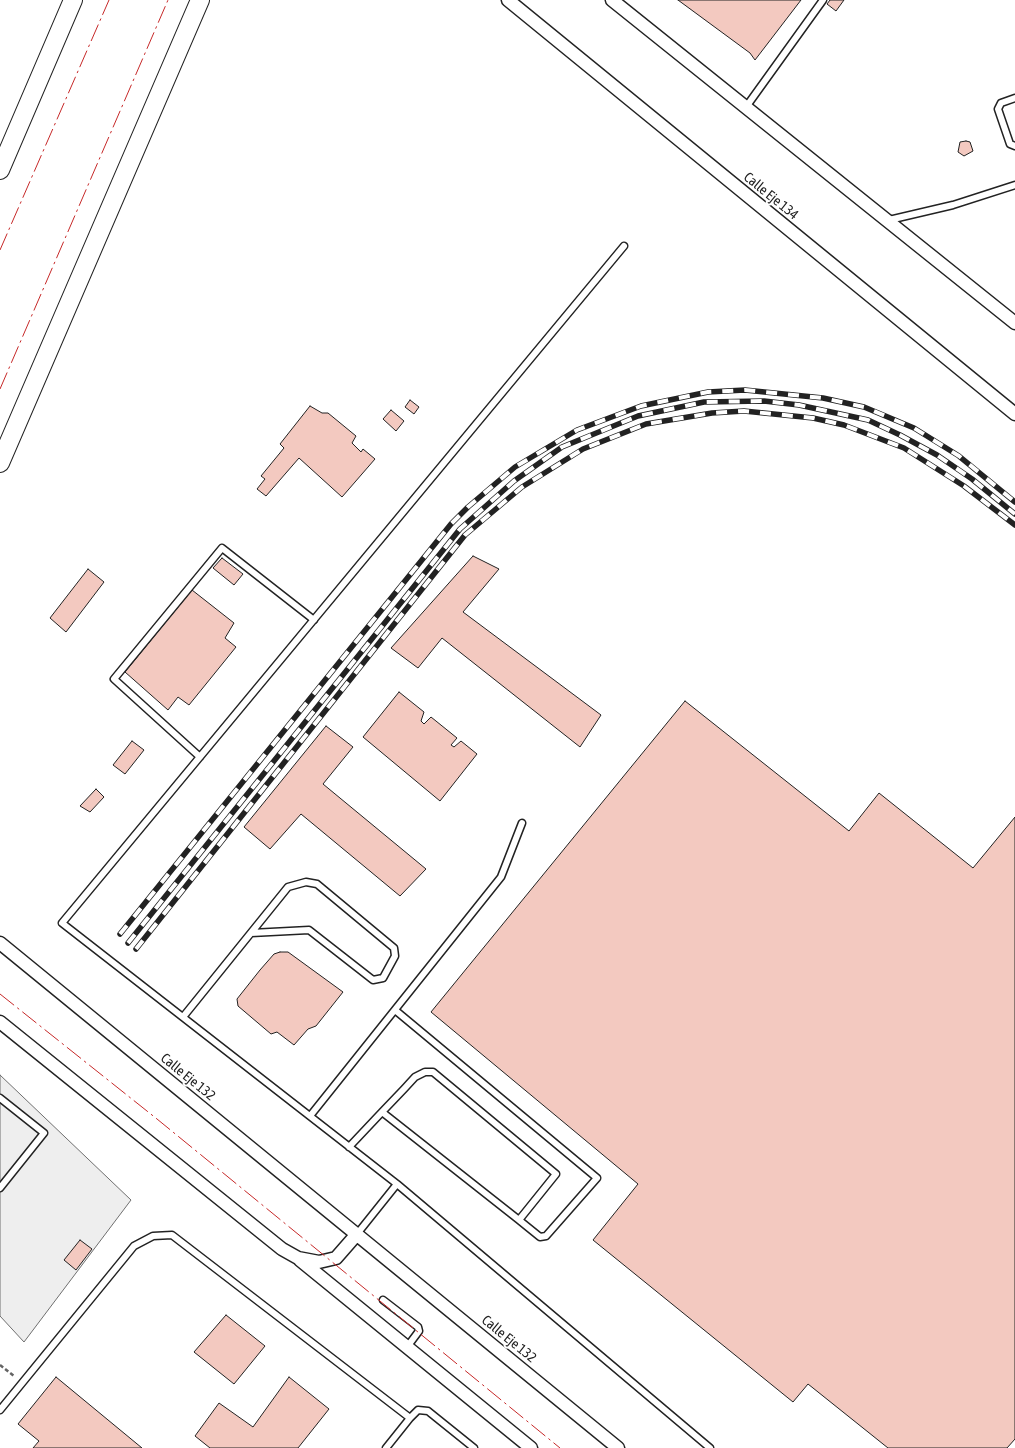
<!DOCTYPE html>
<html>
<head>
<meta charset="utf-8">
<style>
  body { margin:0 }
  canvas { display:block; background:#fff }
</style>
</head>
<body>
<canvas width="1015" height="1448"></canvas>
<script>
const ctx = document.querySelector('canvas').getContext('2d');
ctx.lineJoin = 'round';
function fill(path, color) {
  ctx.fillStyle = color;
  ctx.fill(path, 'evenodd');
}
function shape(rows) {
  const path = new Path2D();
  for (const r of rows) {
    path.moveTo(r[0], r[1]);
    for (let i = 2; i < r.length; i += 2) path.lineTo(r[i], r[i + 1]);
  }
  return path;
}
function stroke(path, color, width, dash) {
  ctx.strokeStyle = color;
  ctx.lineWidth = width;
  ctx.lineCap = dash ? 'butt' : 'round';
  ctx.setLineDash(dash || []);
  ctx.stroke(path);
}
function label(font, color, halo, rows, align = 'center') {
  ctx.font = font + ' "Asap Condensed",sans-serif';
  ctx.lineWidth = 4;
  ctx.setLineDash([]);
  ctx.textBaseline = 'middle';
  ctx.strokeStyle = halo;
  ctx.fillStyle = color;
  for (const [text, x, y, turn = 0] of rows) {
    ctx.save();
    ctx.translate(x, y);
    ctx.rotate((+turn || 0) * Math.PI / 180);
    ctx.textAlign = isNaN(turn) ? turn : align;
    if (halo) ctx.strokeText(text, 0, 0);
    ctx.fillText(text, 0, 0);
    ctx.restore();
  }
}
const green = shape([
  [0,1075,131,1200,24,1342,0,1316,0,1075]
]);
fill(green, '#eee');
stroke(green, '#6f6f6f', 1);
const building = shape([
  [678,0,801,0,755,60,750,53,678,0],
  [830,0,844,0,836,11,827,4,830,0],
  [966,141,970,142,973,151,964,156,958,152,960,142,966,141],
  [410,400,419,407,414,414,405,407,410,400],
  [310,406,322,413,328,413,356,436,352,443,361,452,363,449,375,459,342,497,299,458,266,496,257,489,265,479,261,476,284,448,280,444,310,406],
  [391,410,404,421,396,431,383,419,391,410],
  [473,556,499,569,463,612,601,715,580,747,442,638,418,668,391,648,473,556],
  [222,558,243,574,234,585,213,568,222,558],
  [88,569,104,582,66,632,50,618,88,569],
  [192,590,234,623,225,638,236,647,189,705,178,697,168,710,125,672,192,590],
  [399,692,424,712,421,721,424,724,431,717,457,738,451,745,454,747,461,741,477,754,440,801,363,737,399,692],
  [685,701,849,831,879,793,973,868,1015,817,1015,1439,1007,1448,888,1448,808,1384,793,1402,593,1240,638,1184,431,1012,685,701],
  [326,726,353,747,323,784,426,869,400,896,301,814,270,849,244,827,326,726],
  [132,741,144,750,125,774,113,765,132,741],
  [96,789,104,797,90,812,80,806,96,789],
  [280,952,288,952,343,992,316,1026,308,1029,294,1045,277,1032,271,1034,238,1006,237,999,260,970,274,954,280,952],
  [80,1240,92,1249,76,1270,64,1260,80,1240],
  [226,1315,265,1346,234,1384,194,1352,226,1315],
  [56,1377,142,1448,33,1448,39,1441,18,1424,56,1377],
  [289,1377,329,1409,298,1448,210,1448,195,1436,219,1403,253,1427,289,1377]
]);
fill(building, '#f3c9c0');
stroke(building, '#222', 1);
const lane = shape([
  [1015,98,1001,103,998,109,1010,144,1015,146],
  [746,107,823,0],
  [889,220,953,205,1015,185],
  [200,757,114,679,222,548,314,620],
  [395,1010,597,1178,546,1236,540,1237,519,1220],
  [183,1017,288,887,306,882,317,884,394,948,395,956,383,978,373,980,309,930,251,933],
  [0,1098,44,1133,0,1188],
  [310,1116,501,877,522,823],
  [349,1147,382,1112,404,1089,415,1077,425,1072,433,1072,556,1174,519,1220,382,1112],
  [397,1184,710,1448],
  [357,1234,397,1184,62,923,624,246],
  [383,1300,418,1327,419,1331,407,1347],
  [0,1410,134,1246,153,1236,172,1235,410,1418,386,1448],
  [410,1418,418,1410,428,1411,474,1448]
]);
const street = shape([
  [508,0,1015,414],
  [612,0,1015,323],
  [0,943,618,1448],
  [0,1022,282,1249,298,1258,319,1262,336,1258,357,1234],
  [300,1260,531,1448]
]);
const secondary = shape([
  [0,170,73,0],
  [0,463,200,0]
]);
stroke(lane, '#222', 9);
stroke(street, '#222', 15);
stroke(secondary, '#222', 20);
stroke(shape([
  [0,1365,14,1376,13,1377]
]), '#646464', 2.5, [4, 2.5]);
stroke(lane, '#fff', 6);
stroke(street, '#fff', 12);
stroke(secondary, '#fff', 18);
const rail = shape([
  [120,934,451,524,468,507,515,467,577,430,641,406,708,392,745,390,823,398,864,407,914,428,959,456,1015,502],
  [128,943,460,529,514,481,562,447,638,416,704,402,764,401,799,405,868,420,900,435,937,455,972,479,1015,514],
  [136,949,465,535,522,487,583,449,646,424,712,413,744,411,813,418,844,425,904,448,964,486,1015,525]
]);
stroke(rail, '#222', 5.5);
stroke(rail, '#fff', 4, [11]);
stroke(shape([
  [0,250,109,0],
  [0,389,168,0],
  [0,994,157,1119,560,1448]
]), '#c62828', 1, [18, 4, 2.5, 4]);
label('14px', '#222', '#fff', [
  ["Calle Eje 134",771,196,39],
  ["Calle Eje 132",188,1077,39],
  ["Calle Eje 132",509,1339,39]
]);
</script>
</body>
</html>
